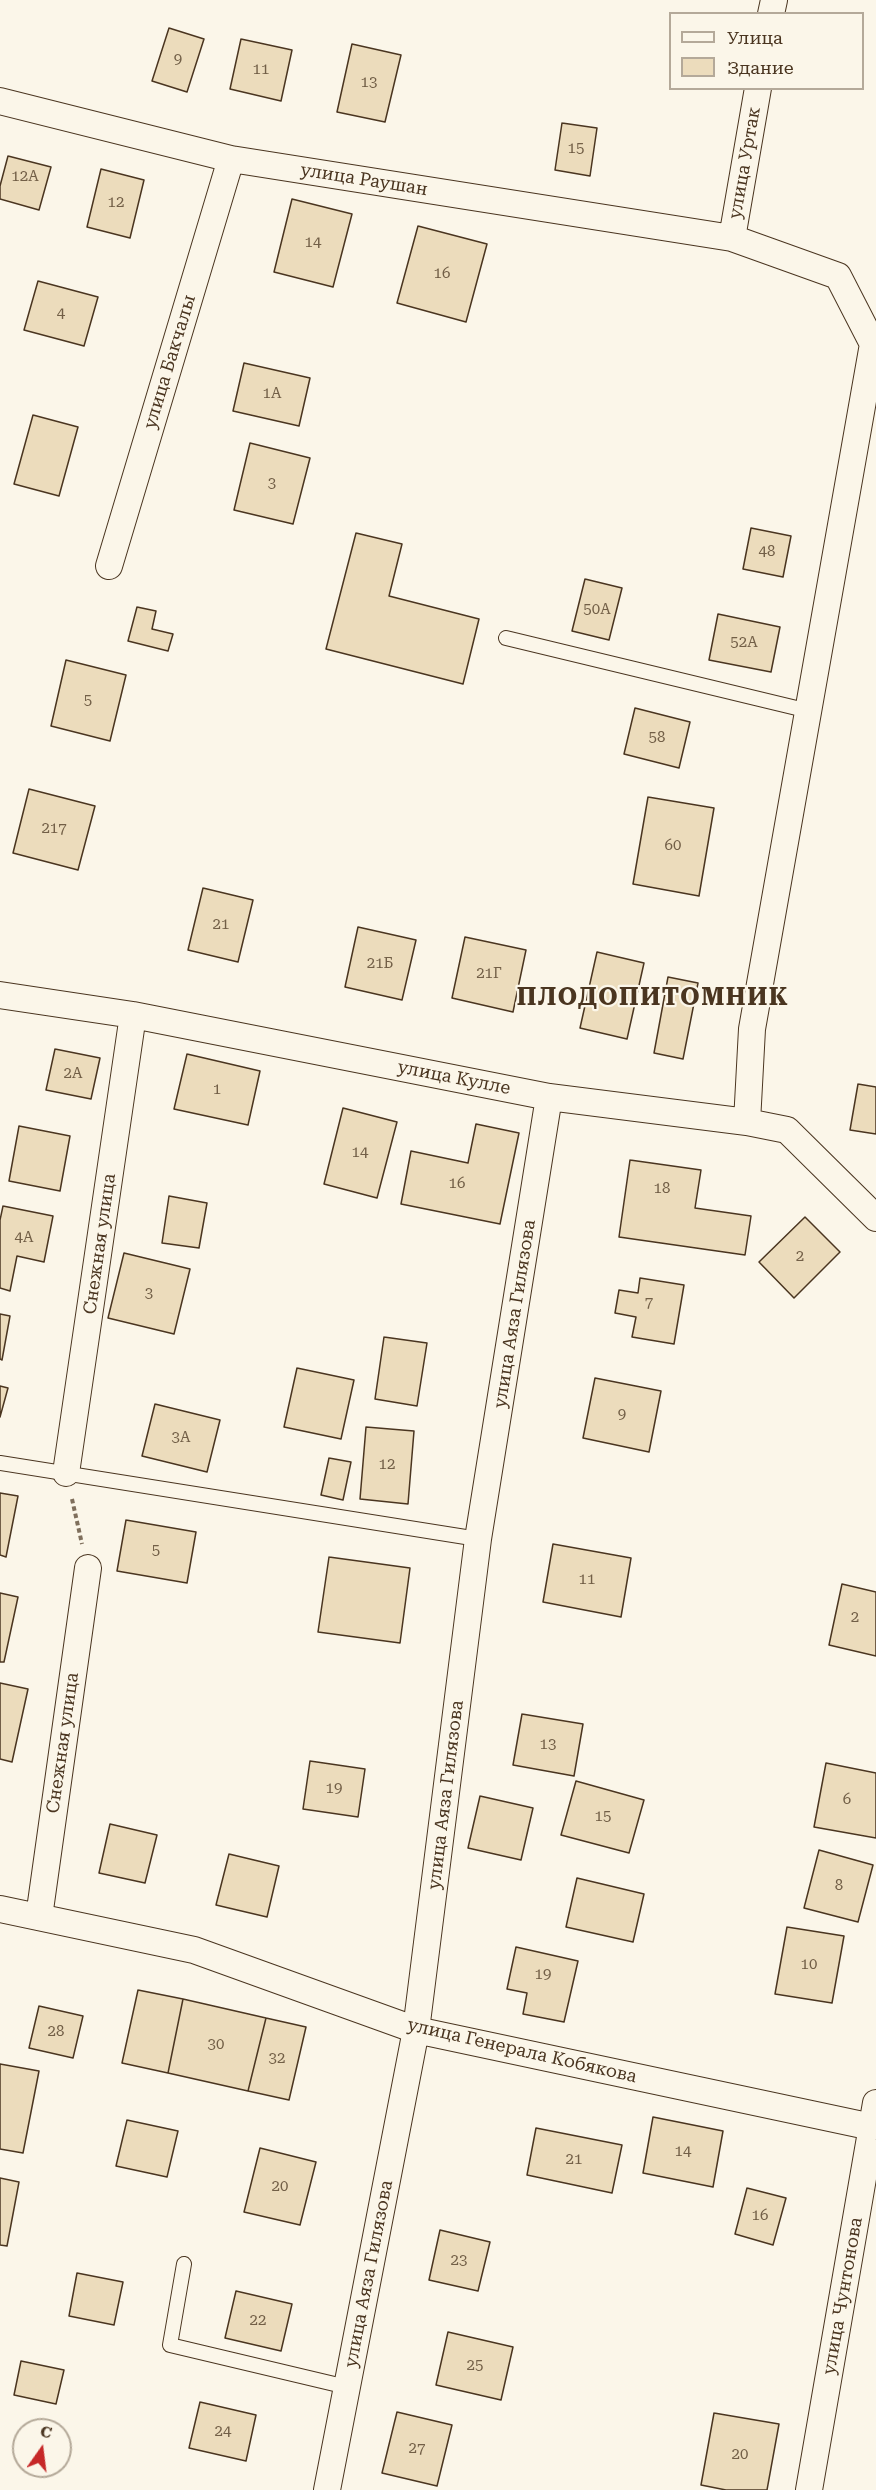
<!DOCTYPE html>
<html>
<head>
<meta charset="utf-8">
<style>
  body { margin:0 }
  #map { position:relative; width:876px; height:2490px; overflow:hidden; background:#fbf6e9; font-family:"Roboto Serif",serif }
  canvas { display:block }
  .legend { position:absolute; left:669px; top:12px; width:195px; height:78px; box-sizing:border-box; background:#fbf6e9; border:2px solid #b4a999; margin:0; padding:8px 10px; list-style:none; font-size:18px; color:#4a3520 }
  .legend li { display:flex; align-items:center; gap:12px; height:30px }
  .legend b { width:30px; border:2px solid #b4a999 }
  .north { position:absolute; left:12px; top:2418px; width:60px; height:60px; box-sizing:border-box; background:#fbf6e9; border:2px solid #b4a999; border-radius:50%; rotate:14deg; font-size:16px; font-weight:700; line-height:24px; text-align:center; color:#4a3520 }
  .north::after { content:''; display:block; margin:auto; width:21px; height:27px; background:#c62828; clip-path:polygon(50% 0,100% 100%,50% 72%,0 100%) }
</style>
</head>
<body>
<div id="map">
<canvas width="876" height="2490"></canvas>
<ul class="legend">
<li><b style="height:8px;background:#fbf6e9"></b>Улица</li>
<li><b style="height:16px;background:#ecdcbc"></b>Здание</li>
</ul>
<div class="north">С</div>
</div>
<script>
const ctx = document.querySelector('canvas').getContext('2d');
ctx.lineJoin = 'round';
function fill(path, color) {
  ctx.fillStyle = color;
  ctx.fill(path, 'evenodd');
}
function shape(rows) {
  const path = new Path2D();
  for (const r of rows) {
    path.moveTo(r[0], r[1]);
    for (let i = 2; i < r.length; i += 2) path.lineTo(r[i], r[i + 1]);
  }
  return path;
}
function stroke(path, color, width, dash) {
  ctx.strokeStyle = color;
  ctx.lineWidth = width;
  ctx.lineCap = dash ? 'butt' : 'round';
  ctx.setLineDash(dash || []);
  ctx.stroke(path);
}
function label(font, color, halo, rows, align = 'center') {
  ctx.font = font + ' "Roboto Serif",serif';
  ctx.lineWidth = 4.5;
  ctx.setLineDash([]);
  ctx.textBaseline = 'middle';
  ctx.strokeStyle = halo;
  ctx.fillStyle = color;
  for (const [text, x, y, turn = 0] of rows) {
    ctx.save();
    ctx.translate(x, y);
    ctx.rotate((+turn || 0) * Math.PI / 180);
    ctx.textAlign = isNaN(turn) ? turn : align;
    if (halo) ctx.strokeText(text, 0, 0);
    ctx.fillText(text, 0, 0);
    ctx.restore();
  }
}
const building = shape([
  [169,28,204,39,187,92,152,81,169,28],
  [241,39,292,50,281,101,230,89,241,39],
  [352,44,401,55,385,122,337,112,352,44],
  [562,123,597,128,590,176,555,170,562,123],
  [8,156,51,167,39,210,0,199,0,186,8,156],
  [101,169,144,180,130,238,87,227,101,169],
  [292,199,352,214,333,287,274,272,292,199],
  [418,226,487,244,466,322,397,303,418,226],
  [38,281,98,297,84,346,24,330,38,281],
  [244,363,310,378,299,426,233,411,244,363],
  [33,415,78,427,59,496,14,484,33,415],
  [250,443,310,458,293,524,234,510,250,443],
  [751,528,791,536,783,577,743,569,751,528],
  [356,533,402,544,389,596,479,619,463,684,326,649,356,533],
  [585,579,622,588,609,640,572,631,585,579],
  [137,607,156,611,152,629,173,634,168,651,128,641,137,607],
  [718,614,780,627,771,672,709,660,718,614],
  [66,660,126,675,110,741,51,726,66,660],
  [635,708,690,722,679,768,624,754,635,708],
  [29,789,95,806,78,870,13,853,29,789],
  [648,797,714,808,699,896,633,884,648,797],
  [203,888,253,900,238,962,188,950,203,888],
  [358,927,416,940,402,1000,345,987,358,927],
  [465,937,526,950,513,1012,452,998,465,937],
  [597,952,644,963,627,1039,580,1028,597,952],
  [668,977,698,983,683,1059,654,1053,668,977],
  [55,1049,100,1058,91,1099,46,1090,55,1049],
  [187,1054,260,1071,248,1125,174,1109,187,1054],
  [858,1084,876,1087,876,1134,850,1130,858,1084],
  [343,1108,397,1122,377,1198,324,1184,343,1108],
  [476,1124,519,1133,500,1224,401,1204,411,1151,468,1163,476,1124],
  [19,1126,70,1136,60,1191,9,1181,19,1126],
  [630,1160,701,1170,695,1208,751,1216,745,1255,619,1237,630,1160],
  [169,1196,207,1203,199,1248,162,1243,169,1196],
  [3,1206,53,1216,44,1262,17,1256,10,1291,0,1288,0,1220,3,1206],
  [805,1217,840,1252,794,1298,759,1262,805,1217],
  [124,1253,190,1269,174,1334,108,1318,124,1253],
  [640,1278,684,1285,674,1344,632,1337,636,1317,615,1313,619,1290,638,1293,640,1278],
  [0,1314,10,1316,2,1360,0,1359,0,1314],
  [384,1337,427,1343,417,1406,375,1399,384,1337],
  [297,1368,354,1380,341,1439,284,1427,297,1368],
  [595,1378,661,1391,649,1452,583,1438,595,1378],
  [0,1386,8,1388,0,1417,0,1386],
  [155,1404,220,1420,207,1472,142,1456,155,1404],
  [366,1427,414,1431,408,1504,360,1499,366,1427],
  [329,1458,351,1462,343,1500,321,1495,329,1458],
  [0,1493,18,1496,6,1557,0,1555,0,1493],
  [126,1520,196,1532,187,1583,117,1571,126,1520],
  [553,1544,631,1558,621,1617,543,1602,553,1544],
  [329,1557,410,1568,400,1643,318,1632,329,1557],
  [842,1584,876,1592,876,1656,829,1645,842,1584],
  [0,1593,18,1597,4,1662,0,1662,0,1593],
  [0,1683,28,1689,12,1762,0,1759,0,1683],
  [522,1714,583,1724,574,1776,513,1765,522,1714],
  [310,1761,365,1769,358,1817,303,1809,310,1761],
  [826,1763,876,1773,876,1838,814,1827,826,1763],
  [576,1781,644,1800,629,1853,561,1835,576,1781],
  [480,1796,533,1808,521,1860,468,1848,480,1796],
  [110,1824,157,1835,145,1883,99,1873,110,1824],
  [819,1850,873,1865,858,1922,804,1908,819,1850],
  [229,1854,279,1866,267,1917,216,1905,229,1854],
  [577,1878,644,1894,633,1942,566,1927,577,1878],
  [787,1927,844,1936,832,2003,775,1994,787,1927],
  [516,1947,578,1961,564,2022,523,2014,527,1993,507,1989,516,1947],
  [138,1990,183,1999,168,2073,122,2063,138,1990],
  [183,1999,266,2018,248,2091,168,2073,183,1999],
  [39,2006,83,2016,73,2058,29,2048,39,2006],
  [266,2018,306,2027,289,2100,248,2091,266,2018],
  [0,2064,39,2071,23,2153,0,2149,0,2064],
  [653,2117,723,2131,713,2187,643,2173,653,2117],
  [127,2120,178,2131,167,2177,116,2166,127,2120],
  [536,2128,622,2145,612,2193,527,2175,536,2128],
  [260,2148,316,2162,300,2225,244,2212,260,2148],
  [0,2178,19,2182,7,2246,0,2245,0,2178],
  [747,2188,786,2198,773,2245,735,2234,747,2188],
  [440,2230,490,2242,478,2291,429,2280,440,2230],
  [77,2273,123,2282,114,2325,69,2316,77,2273],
  [236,2291,292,2304,281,2351,225,2338,236,2291],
  [448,2332,513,2347,501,2400,436,2385,448,2332],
  [21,2361,64,2370,56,2404,14,2395,21,2361],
  [200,2402,256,2415,246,2461,189,2448,200,2402],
  [397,2412,452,2425,437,2486,382,2473,397,2412],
  [714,2413,779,2424,767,2490,726,2490,701,2485,714,2413]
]);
fill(building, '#ecdcbc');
stroke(building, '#4a3520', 1.5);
const lane = shape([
  [506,638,809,711],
  [0,1463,478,1539],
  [184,2264,170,2345,347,2387]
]);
const street = shape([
  [771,14,774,0],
  [0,101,231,159,732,238,838,276,873,344,752,1029,747,1122],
  [732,238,758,88],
  [109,566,231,159],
  [0,995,133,1015,549,1097,747,1122,787,1130,876,1218],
  [66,1473,133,1015],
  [0,1909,194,1950,416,2030,872,2127],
  [39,1917,88,1568],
  [327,2490,416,2030,478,1539,549,1097],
  [809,2490,876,2103]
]);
stroke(lane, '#4a3520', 16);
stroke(street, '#4a3520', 28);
stroke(shape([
  [72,1499,82,1544]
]), '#7f6f5c', 4, [4.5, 3]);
stroke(lane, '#fbf6e9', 14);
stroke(street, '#fbf6e9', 26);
label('15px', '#725f47', null, [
  ["9",178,60],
  ["11",261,70],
  ["13",369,83],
  ["15",576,149],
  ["12А",25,177],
  ["12",116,203],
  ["14",313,243],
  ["16",442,274],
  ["4",61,314],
  ["1А",272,394],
  ["3",272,484],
  ["48",767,552],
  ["50А",597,610],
  ["52А",744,643],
  ["5",88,701],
  ["58",657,738],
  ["217",54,829],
  ["60",673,846],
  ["21",221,925],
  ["21Б",380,964],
  ["21Г",489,974],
  ["2А",73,1074],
  ["1",217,1090],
  ["14",360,1153],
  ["16",457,1184],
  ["18",662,1189],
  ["4А",24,1238],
  ["2",800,1257],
  ["3",149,1294],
  ["7",649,1303],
  ["9",622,1415],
  ["3А",181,1438],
  ["12",387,1465],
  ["5",156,1551],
  ["11",587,1580],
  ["2",855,1618],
  ["13",548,1745],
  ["19",334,1789],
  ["6",847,1800],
  ["15",603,1817],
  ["8",839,1886],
  ["10",809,1965],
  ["19",543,1975],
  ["28",56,2032],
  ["30",216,2045],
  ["32",277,2059],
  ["14",683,2152],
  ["21",574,2160],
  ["20",280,2187],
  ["16",760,2216],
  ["23",459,2261],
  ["22",258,2321],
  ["25",475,2366],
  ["24",223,2432],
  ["27",417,2449],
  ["20",740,2455]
]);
label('18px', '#4a3520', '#fbf6e9', [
  ["улица Уртак",745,163,-80],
  ["улица Раушан",364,180,9],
  ["улица Бакчалы",170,362,-73],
  ["улица Кулле",454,1078,11],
  ["Снежная улица",100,1244,-82],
  ["улица Аяза Гилязова",515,1314,-81],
  ["Снежная улица",63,1743,-82],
  ["улица Аяза Гилязова",446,1795,-83],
  ["улица Генерала Кобякова",522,2051,13],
  ["улица Аяза Гилязова",369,2274,-79],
  ["улица Чунтонова",843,2296,-80]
]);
ctx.letterSpacing = '1.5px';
label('bold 24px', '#4a3520', '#fbf6e9', [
  ["ПЛОДОПИТОМНИК",653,998]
]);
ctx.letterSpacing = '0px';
</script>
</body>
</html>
